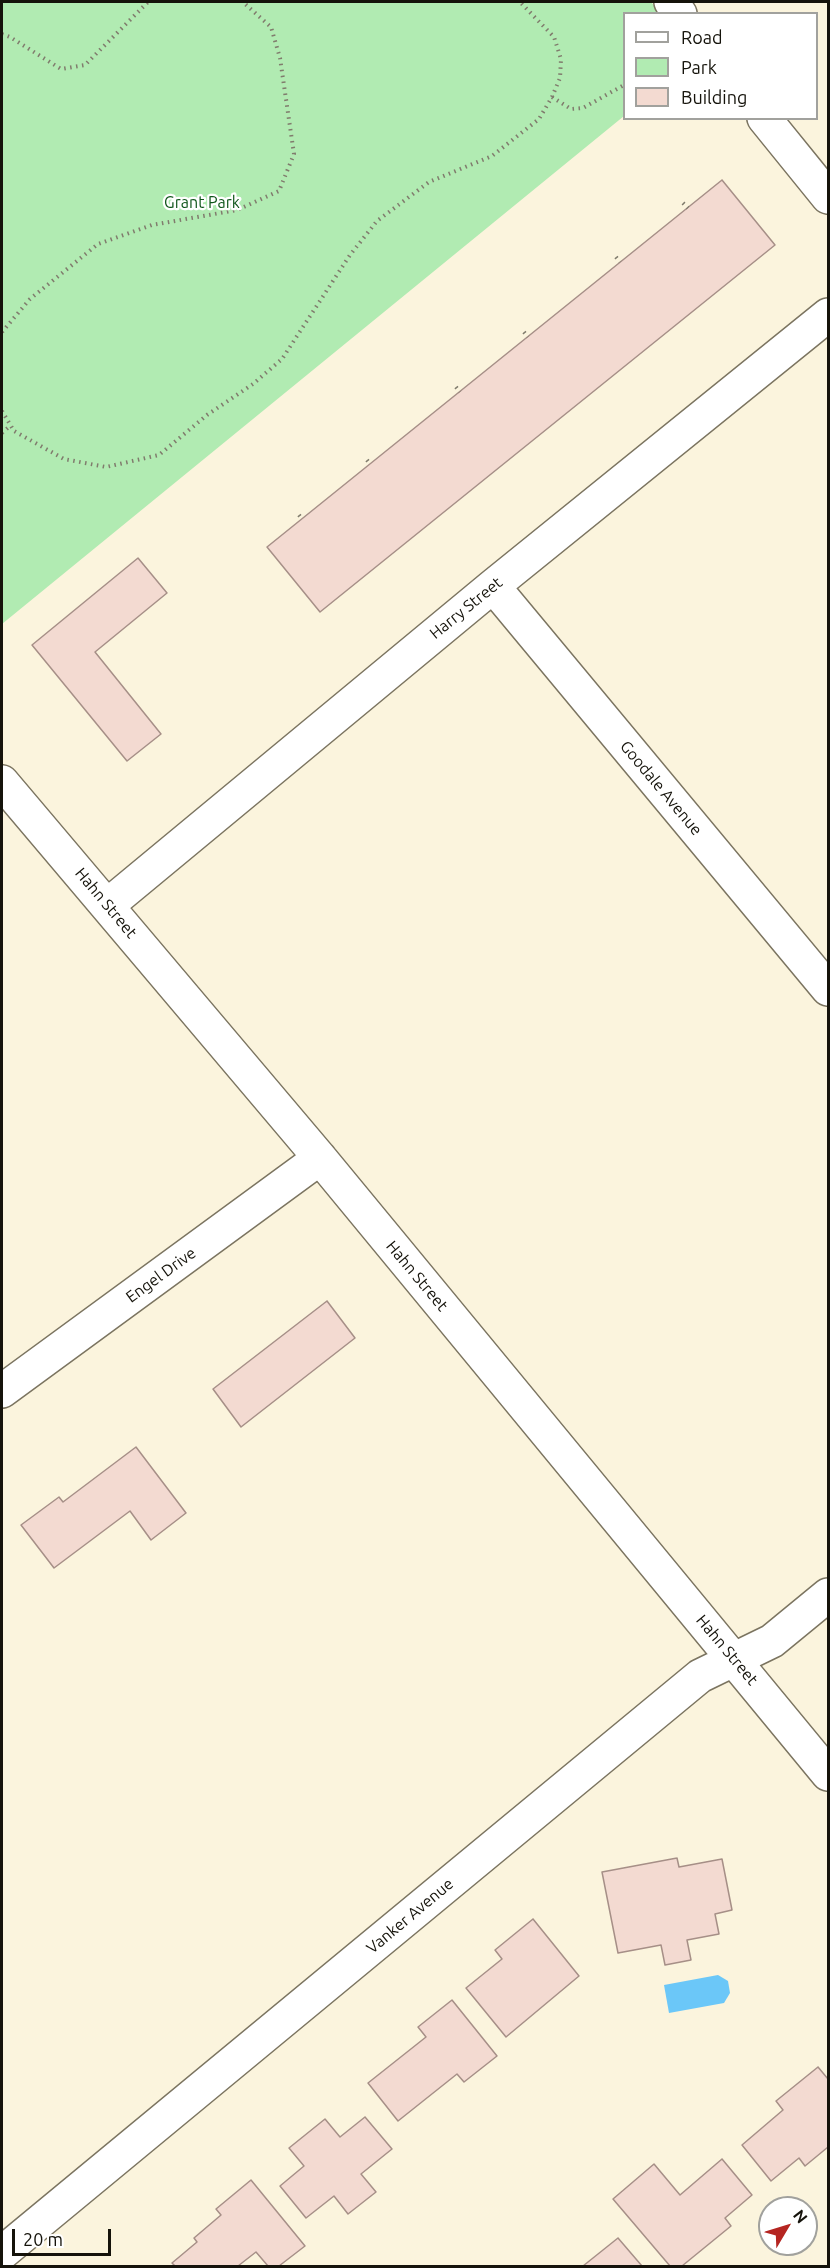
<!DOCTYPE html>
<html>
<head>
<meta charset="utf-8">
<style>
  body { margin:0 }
  #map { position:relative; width:830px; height:2268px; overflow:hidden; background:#fbf4dd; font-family:Ubuntu,sans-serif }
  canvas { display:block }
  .frame { position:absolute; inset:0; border:3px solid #15130b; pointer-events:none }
  .legend { position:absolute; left:623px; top:12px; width:195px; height:108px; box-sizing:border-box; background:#fff; border:2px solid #a1a19d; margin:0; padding:8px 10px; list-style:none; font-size:18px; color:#15130b }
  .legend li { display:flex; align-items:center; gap:12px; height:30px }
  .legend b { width:30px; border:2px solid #a1a19d }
  .north { position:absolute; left:758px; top:2196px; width:60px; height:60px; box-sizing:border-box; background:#fff; border:2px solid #a1a19d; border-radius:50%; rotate:52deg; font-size:16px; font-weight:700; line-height:24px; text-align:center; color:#15130b }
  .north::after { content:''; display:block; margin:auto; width:21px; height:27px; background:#b52521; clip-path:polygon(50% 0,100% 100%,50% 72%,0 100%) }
  .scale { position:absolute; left:12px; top:2229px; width:99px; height:27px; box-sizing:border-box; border:3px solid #15130b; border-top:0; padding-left:8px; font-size:18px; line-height:21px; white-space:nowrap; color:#15130b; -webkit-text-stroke:4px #fff; paint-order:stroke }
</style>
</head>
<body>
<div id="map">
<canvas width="830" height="2268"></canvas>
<div class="frame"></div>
<ul class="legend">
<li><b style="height:8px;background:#fff"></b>Road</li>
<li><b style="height:16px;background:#b1ebb2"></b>Park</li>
<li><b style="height:16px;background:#f3dad1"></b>Building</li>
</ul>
<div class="north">N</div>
<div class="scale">20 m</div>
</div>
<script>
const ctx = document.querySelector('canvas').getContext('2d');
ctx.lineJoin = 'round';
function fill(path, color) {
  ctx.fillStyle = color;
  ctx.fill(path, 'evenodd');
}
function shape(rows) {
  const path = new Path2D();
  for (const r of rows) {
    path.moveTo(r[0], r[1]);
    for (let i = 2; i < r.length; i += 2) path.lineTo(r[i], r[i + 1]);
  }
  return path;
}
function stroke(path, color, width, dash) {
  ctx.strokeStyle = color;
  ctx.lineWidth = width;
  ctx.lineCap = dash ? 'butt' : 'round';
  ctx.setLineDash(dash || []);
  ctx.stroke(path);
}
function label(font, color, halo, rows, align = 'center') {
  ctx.font = font + ' Ubuntu,sans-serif';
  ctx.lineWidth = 4.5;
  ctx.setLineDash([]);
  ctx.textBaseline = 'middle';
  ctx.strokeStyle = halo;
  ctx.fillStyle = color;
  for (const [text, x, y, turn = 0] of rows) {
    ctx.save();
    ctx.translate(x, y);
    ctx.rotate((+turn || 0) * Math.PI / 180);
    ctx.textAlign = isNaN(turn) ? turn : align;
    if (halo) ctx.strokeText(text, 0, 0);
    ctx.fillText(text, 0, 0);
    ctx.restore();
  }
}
fill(shape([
  [2,2,651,2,661,13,624,14,624,116,2,624]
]), '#b1ebb2');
fill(shape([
  [718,1975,728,1981,730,1993,724,2003,669,2013,664,1985]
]), '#6bc7f8');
const building = shape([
  [722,180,775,245,320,612,267,547,722,180],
  [138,558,167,593,95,652,161,734,127,761,32,645,138,558],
  [327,1301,355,1338,241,1427,213,1389,327,1301],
  [136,1447,186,1513,151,1540,130,1511,54,1568,21,1525,59,1497,63,1502,136,1447],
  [677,1858,679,1867,722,1859,732,1910,715,1914,719,1934,687,1940,691,1960,665,1965,661,1945,618,1953,602,1872,677,1858],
  [533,1919,579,1976,506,2037,466,1988,502,1959,495,1950,533,1919],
  [452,2000,497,2056,464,2082,457,2074,398,2121,368,2083,426,2037,418,2027,452,2000],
  [818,2067,828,2079,828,2147,805,2166,799,2158,771,2181,742,2145,783,2110,776,2101,818,2067],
  [365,2117,392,2149,361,2174,376,2192,348,2214,334,2196,306,2218,280,2186,304,2166,289,2148,325,2119,340,2137,365,2117],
  [722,2159,752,2195,725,2218,731,2226,682,2266,670,2266,613,2199,654,2164,680,2195,722,2159],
  [251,2180,305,2246,279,2266,268,2266,256,2252,238,2266,175,2266,172,2263,197,2242,194,2238,221,2215,216,2209,251,2180],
  [618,2238,642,2266,583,2266,618,2238]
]);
fill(building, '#f3dad1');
stroke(building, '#a68f87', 1.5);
const minor = shape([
  [671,2,680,14],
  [764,118,828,197],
  [493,586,828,989],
  [2,782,320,1158,828,1774],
  [108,905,493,586,828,315],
  [2,1391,320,1158],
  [2,2253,700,1676,772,1641,828,1595]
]);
stroke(minor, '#7b7460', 36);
stroke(shape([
  [2,34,10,37,61,69,85,65,148,2],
  [552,97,571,109,583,108,624,85],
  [683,203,688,208],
  [616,257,620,262],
  [2,332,30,299,98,244,152,225,237,210,279,191,294,154,280,58,271,27,243,2],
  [524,332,528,337],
  [456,387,460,392],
  [2,411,14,431,64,459,106,467,159,455,207,415,253,384,282,359,350,255,377,221,429,182,492,156,539,119,552,97,560,78,561,59,554,37,520,2],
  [2,433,10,426],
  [367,460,370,464],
  [299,515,302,519]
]), '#807c6d', 4, [1.5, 4.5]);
stroke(minor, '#fff', 33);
label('16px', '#0e5519', '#fff', [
  ["Grant Park",202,203]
]);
label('16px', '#15130b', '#fff', [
  ["Harry Street",466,608,-39],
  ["Goodale Avenue",661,788,50],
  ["Hahn Street",106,903,50],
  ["Engel Drive",161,1275,-36],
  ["Hahn Street",417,1276,50],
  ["Hahn Street",727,1650,50],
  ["Vanker Avenue",410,1916,-40]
]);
</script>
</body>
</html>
